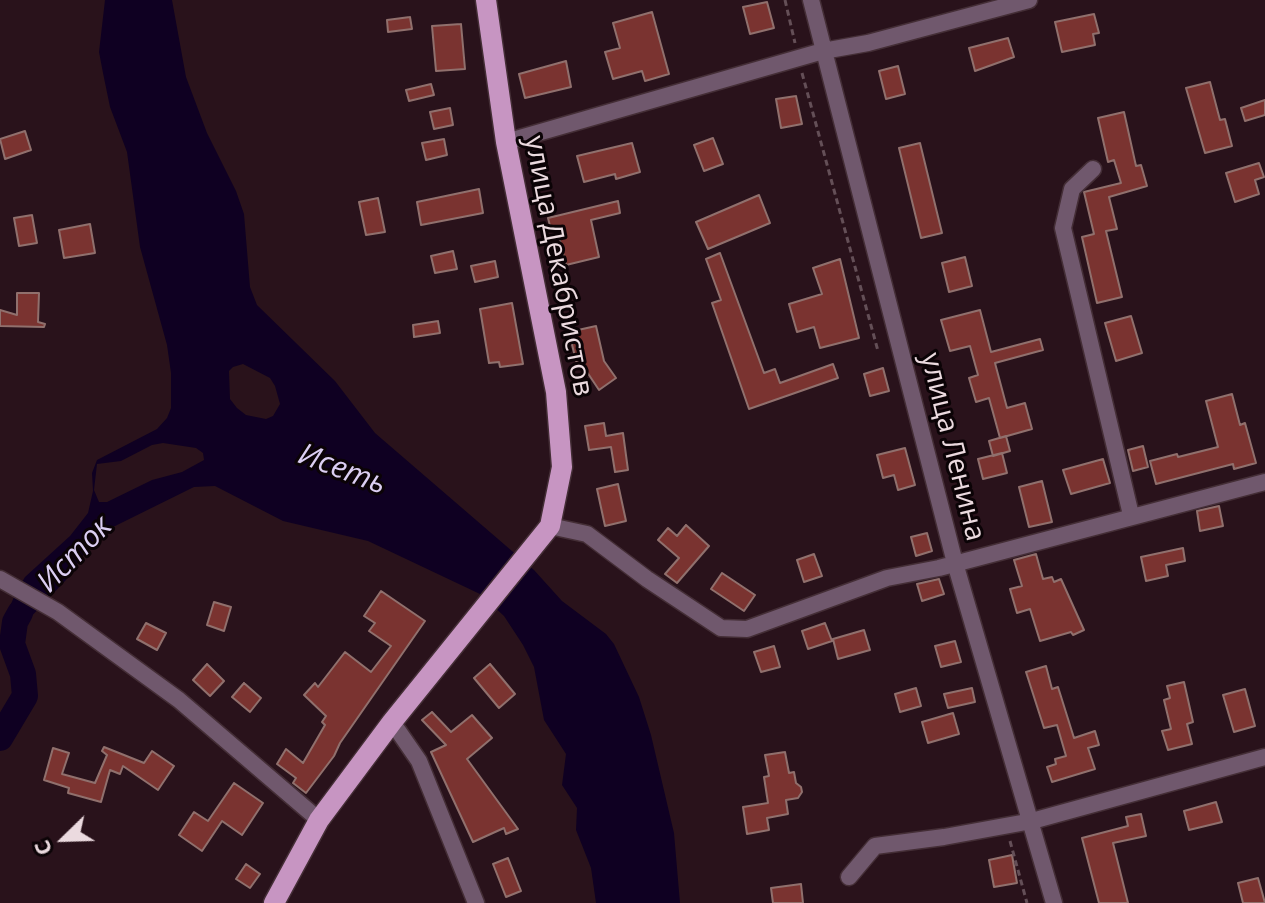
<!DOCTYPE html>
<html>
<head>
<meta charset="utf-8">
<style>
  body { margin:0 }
  #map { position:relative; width:1265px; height:903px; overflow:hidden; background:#29121b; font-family:"Open Sans",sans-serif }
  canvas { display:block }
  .north { position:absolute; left:24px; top:799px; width:80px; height:80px; -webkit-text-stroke:6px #0b0306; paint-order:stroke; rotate:247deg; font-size:22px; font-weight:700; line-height:32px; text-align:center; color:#ebdadf }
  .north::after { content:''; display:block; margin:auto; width:28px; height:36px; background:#ebdadf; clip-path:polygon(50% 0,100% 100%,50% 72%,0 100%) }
</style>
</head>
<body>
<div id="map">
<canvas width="1265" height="903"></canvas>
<div class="north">С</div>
</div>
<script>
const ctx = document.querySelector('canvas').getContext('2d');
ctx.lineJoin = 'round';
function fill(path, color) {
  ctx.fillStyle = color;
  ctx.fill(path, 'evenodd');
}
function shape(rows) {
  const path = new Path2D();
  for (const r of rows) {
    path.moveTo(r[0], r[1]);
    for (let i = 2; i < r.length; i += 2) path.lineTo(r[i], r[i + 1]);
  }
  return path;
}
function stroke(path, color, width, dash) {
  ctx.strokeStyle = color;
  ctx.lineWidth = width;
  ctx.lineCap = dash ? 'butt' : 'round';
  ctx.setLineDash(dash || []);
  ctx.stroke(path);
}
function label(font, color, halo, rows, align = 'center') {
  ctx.font = font + ' "Open Sans",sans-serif';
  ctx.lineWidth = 6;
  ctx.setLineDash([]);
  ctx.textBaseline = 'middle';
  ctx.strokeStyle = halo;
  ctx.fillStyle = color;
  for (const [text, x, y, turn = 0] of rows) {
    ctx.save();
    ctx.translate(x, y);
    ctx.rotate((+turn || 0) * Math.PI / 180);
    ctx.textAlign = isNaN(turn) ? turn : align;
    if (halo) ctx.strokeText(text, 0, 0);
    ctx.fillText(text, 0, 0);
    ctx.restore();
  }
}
fill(shape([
  [105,0,172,0,186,77,207,133,236,191,244,214,250,287,257,305,335,381,375,433,534,570,562,601,606,634,614,644,639,697,651,735,674,833,680,903,596,903,591,868,576,830,577,808,562,785,566,754,544,720,534,667,523,645,504,616,480,594,368,541,283,521,215,486,194,487,107,530,88,548,66,580,27,621,18,640,12,644,7,641,4,621,16,592,25,577,70,536,88,513,93,491,92,473,97,460,157,429,167,418,171,408,171,373,167,345,140,247,127,152,110,107,103,73,99,52],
  [243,364,270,378,275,386,280,404,273,416,266,419,246,415,237,408,230,399,229,371,233,367],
  [163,443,196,448,203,453,204,460,182,472,152,480,107,502,99,502,94,490,97,464,121,461,152,445]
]), '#0f0022');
stroke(shape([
  [0,738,25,696,23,674,12,644,15,622,20,613]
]), '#0f0022', 26);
const building = shape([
  [767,2,774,28,750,34,743,7,767,2],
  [652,12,669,74,645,81,642,71,613,79,605,52,620,48,613,23,652,12],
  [1094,14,1099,33,1093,34,1095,45,1062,52,1055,22,1094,14],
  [410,17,412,29,388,32,387,20,410,17],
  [461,24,465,69,436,71,432,26,461,24],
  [1008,38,1014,57,975,71,969,48,1008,38],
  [566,61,571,87,525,98,519,74,566,61],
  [898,66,905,94,886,99,879,71,898,66],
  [1210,82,1220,120,1225,119,1232,146,1205,153,1186,88,1210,82],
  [431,84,434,95,409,101,406,90,431,84],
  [796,96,802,124,781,128,776,99,796,96],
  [1265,100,1265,115,1245,121,1241,108,1265,100],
  [450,108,453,125,434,129,430,112,450,108],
  [1124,112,1136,166,1141,165,1147,186,1109,197,1117,229,1106,231,1122,297,1097,303,1082,237,1094,234,1084,192,1121,183,1114,160,1108,162,1098,118,1124,112],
  [25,131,31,150,5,159,0,139,25,131],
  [713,138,723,164,704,171,694,145,713,138],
  [444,139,447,155,426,160,422,143,444,139],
  [632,143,640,172,616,179,615,174,584,182,577,156,632,143],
  [920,143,942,233,921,238,899,148,920,143],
  [1259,163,1264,177,1255,180,1259,194,1235,202,1226,173,1259,163],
  [479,189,483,213,421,225,417,202,479,189],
  [759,195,770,223,708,249,696,222,759,195],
  [378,198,385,232,366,235,359,202,378,198],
  [618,201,620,213,591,220,599,257,566,265,557,229,551,230,548,218,618,201],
  [32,215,37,243,19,246,14,218,32,215],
  [90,224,95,253,64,258,59,230,90,224],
  [453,251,457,269,435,273,431,256,453,251],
  [720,253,764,373,775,369,780,383,833,364,838,378,749,409,712,303,721,300,706,259,720,253],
  [965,257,972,286,949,292,942,263,965,257],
  [840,259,859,338,820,348,814,327,797,332,789,304,822,294,813,268,840,259],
  [495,261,498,277,475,282,471,266,495,261],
  [17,293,39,293,38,322,45,324,44,327,0,326,0,310,17,315,17,293],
  [512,303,523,364,500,367,499,362,489,363,480,309,512,303],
  [980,310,991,352,1040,339,1043,350,995,363,1007,408,1025,403,1032,429,1000,438,989,398,976,402,969,378,978,375,970,346,950,351,941,320,980,310],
  [1131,316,1142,353,1116,361,1105,323,1131,316],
  [438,321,440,333,414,337,413,325,438,321],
  [596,326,604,361,616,378,599,390,579,360,576,361,569,332,596,326],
  [883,368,889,391,870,396,864,374,883,368],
  [1232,394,1240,425,1245,423,1256,463,1234,469,1233,464,1156,484,1150,461,1177,454,1178,457,1218,447,1206,401,1232,394],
  [604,423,606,436,623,433,628,470,615,472,611,447,589,450,585,426,604,423],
  [1006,436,1010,451,993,456,989,441,1006,436],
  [1143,446,1148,467,1133,471,1128,450,1143,446],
  [905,448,915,485,898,490,894,475,883,478,877,455,905,448],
  [1002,453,1007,473,983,479,978,459,1002,453],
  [1103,459,1110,483,1071,494,1063,470,1103,459],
  [1042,481,1052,522,1029,527,1019,487,1042,481],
  [618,484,626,521,605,526,597,489,618,484],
  [1219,506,1223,526,1200,531,1197,511,1219,506],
  [686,525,709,546,677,583,665,574,679,558,658,540,668,528,677,536,686,525],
  [927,533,932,551,916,556,911,537,927,533],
  [1183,548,1185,561,1166,565,1168,576,1146,581,1141,557,1183,548],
  [814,554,822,576,804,582,797,560,814,554],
  [1036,554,1043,579,1052,577,1054,582,1061,579,1084,630,1073,635,1071,632,1040,641,1030,609,1017,613,1010,589,1022,586,1014,560,1036,554],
  [722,573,755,595,744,611,711,589,722,573],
  [939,579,944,594,922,601,917,584,939,579],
  [381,591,425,621,340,743,334,756,306,793,293,783,296,778,277,764,286,749,303,763,325,725,322,722,326,716,304,695,315,683,318,687,345,652,371,672,391,646,369,631,375,623,364,616,381,591],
  [214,602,231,607,224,631,207,625,214,602],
  [146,623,166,633,157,650,137,639,146,623],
  [825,623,832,641,808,649,802,631,825,623],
  [864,630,870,650,838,659,833,639,864,630],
  [955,641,961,662,941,667,935,646,955,641],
  [774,646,780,667,761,672,754,652,774,646],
  [207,664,224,681,210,696,193,680,207,664],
  [490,664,515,694,499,708,474,678,490,664],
  [1046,666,1052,689,1058,687,1074,738,1095,731,1099,745,1088,748,1095,769,1052,782,1047,767,1056,764,1055,759,1066,756,1057,725,1044,728,1026,672,1046,666],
  [1184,682,1193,722,1187,724,1192,744,1168,750,1162,731,1171,729,1164,700,1170,698,1167,686,1184,682],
  [244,683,261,698,250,712,232,697,244,683],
  [916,688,921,706,900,712,895,694,916,688],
  [972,688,975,702,948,708,944,694,972,688],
  [1245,689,1255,726,1234,732,1223,695,1245,689],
  [432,712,451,732,472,715,492,738,467,759,518,829,506,834,504,828,473,842,431,752,446,745,422,720,432,712],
  [953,713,959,734,928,743,922,722,953,713],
  [104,747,144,763,152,751,174,766,158,790,123,766,120,774,110,770,101,802,68,793,69,788,44,780,53,748,69,753,62,774,95,783,107,755,102,751,104,747],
  [785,752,789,773,794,772,796,783,801,787,802,792,798,798,786,800,788,814,767,818,769,830,747,834,743,807,768,803,764,777,769,776,765,755,785,752],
  [234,783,263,803,242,835,222,821,202,851,179,835,194,812,208,821,234,783],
  [1216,802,1222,822,1189,830,1184,811,1216,802],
  [1141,814,1146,836,1113,843,1128,903,1099,903,1082,838,1128,826,1126,817,1141,814],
  [1012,855,1017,883,994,887,989,860,1012,855],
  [508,858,521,891,506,897,493,864,508,858],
  [246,864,260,874,250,888,236,879,246,864],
  [1258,878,1265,903,1243,903,1238,883,1258,878],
  [801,884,803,903,773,903,771,888,801,884]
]);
fill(building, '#7a3330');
stroke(building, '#90706d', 2);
const minor = shape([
  [811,0,955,563,1054,903],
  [506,142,823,51,868,43,1029,0],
  [1093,169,1072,189,1063,228,1131,515],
  [550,526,587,534,647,579,721,628,747,629,887,578,939,568,1265,482],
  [0,579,58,612,179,700,319,820],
  [392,722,419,761,476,903],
  [849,877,875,846,944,837,1032,821,1265,757]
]);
const major = shape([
  [274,903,319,820,392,722,550,526,562,467,556,392,506,142,486,0]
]);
stroke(minor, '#442e36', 19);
stroke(major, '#442e36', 23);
stroke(shape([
  [785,0,795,43],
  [802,73,878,351],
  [1010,841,1027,903]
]), '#644f57', 3, [6, 4]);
stroke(minor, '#70586d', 16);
stroke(major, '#c795c2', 20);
label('28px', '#ebdadf', '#0b0306', [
  ["улица Декабристов",558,266,79],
  ["улица Ленина",952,447,76]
]);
label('italic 30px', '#dbcef2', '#0b0306', [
  ["Исеть",342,470,21],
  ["Исток",75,555,-46]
]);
</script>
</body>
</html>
